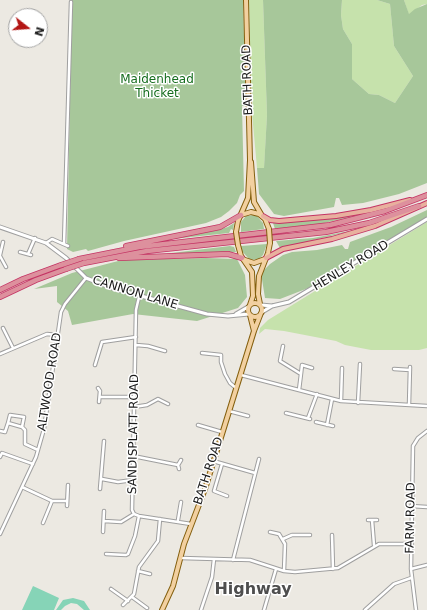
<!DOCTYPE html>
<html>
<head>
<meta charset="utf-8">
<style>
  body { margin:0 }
  #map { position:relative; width:427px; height:610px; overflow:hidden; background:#ece9e2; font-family:"DejaVu Sans",sans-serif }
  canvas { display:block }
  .north { position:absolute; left:8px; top:8px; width:40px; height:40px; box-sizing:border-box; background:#fff; border:1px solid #a4a4a4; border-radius:50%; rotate:107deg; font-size:11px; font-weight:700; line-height:16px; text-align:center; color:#1b1b1b }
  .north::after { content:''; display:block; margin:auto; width:14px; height:18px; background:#b31513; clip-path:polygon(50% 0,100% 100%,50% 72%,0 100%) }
</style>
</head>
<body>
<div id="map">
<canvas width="427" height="610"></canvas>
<div class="north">N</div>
</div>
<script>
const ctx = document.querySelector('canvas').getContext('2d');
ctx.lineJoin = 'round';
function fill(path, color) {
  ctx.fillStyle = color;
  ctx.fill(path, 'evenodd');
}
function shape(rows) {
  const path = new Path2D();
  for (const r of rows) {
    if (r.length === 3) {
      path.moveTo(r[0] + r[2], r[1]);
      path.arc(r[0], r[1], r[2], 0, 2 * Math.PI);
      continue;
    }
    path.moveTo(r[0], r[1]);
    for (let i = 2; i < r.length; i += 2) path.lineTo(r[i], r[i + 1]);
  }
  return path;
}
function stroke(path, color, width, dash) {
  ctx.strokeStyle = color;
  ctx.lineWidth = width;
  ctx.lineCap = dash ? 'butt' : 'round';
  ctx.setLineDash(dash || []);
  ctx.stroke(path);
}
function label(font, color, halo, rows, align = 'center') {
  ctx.font = font + ' "DejaVu Sans",sans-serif';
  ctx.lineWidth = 3;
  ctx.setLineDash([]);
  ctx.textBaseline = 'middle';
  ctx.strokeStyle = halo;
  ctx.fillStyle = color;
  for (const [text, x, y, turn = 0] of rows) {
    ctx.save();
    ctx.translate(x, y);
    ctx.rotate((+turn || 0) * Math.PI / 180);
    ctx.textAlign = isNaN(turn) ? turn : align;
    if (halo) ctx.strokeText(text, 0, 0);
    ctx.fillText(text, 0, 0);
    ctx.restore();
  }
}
fill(shape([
  [249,0,263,0,267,115,264,169,257,168,252,113,253,95,251,91],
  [342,0,377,0,390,4,394,46,413,76,395,103,379,95,369,94,352,79,352,44,343,29,341,15],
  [404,0,427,0,427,4,422,5,409,15],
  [427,222,427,348,419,350,371,350,345,345,336,341,284,331,265,329,259,334,260,328,268,320]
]), '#c6e2ac');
fill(shape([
  [72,0,243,0,246,106,242,106,244,191,240,195,237,203,229,211,221,217,206,223,124,241,88,251,86,249,73,252,67,249],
  [263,0,342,0,341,15,343,29,352,44,352,79,369,94,379,95,395,103,413,76,394,46,390,4,377,0,404,0,409,14,415,9,427,4,427,183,399,194,363,203,342,205,339,198,336,198,334,207,284,216,274,214,259,194,257,168,264,168,267,115],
  [427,210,427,217,311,287,280,299,265,298,261,273,270,264,283,255,292,252,317,250,342,245,345,249,348,249,350,242,391,227],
  [371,212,320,224,275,229,273,223,336,218],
  [256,215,263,223,264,229,241,232,241,222,246,216],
  [234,223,233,230,231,229,229,233,163,240,213,231,228,227],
  [360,229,280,248,276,241,313,238],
  [267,244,263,255,259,259,250,260,241,250,241,246],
  [230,246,234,247,236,252,163,254],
  [206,258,237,259,245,275,247,297,238,308,197,321,133,314,72,325,68,311,57,302,57,286,34,289,72,273,122,260]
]), '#a7c79a');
fill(shape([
  [33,586,59,598,54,610,22,610],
  [73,598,84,601,90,610,84,610,77,604,71,603,65,606,61,610,56,610,63,600]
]), '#86d4b7');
const minor = shape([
  [46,243,52,239,68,246],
  [64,244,71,2],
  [20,252,31,255],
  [28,254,35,238],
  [0,255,3,242],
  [0,256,6,267],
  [139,297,136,310,132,510,134,514,139,516,191,524],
  [3,328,13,348],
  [136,345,148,346,165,351],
  [283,346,280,361,301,374,299,390],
  [202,353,221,355,221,362,225,374,230,383,236,388],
  [0,354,47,334,57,335],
  [95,365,102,342,136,337],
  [394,369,410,370],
  [301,374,302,365,312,368],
  [241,375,341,401,427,406],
  [98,388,100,391,99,402],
  [100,397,134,397],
  [341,401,342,368],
  [358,403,360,364],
  [409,405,410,367],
  [134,407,147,405,158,399,168,404],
  [229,411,248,416],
  [286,413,310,419],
  [308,418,317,394],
  [316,422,333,426],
  [198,425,222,432],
  [327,425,332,399],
  [22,427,24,417,10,415,8,423,22,427,25,430,25,444,38,450],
  [0,431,5,432,8,423],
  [133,456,178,465],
  [0,457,2,453,33,464],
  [213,461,255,473],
  [222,464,214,491,227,496],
  [179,469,178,465,181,460],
  [102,479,118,482,133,480],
  [22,487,52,501,67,501],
  [100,489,104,441],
  [67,506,68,485],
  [411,506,427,507],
  [178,520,181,502],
  [368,520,377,520],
  [372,520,374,545],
  [104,521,121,522,134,514],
  [43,523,52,501],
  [103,532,104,511],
  [270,532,279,534,285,544,284,571],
  [0,534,36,457,44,429,61,312,65,304,86,278],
  [332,535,333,569],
  [283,539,292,535,310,535],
  [106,554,126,555,128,554,135,536,139,516],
  [181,558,250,560,284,571,295,572,338,568,379,544,411,544],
  [233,560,259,459],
  [411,569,427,565],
  [138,571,150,574],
  [111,589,128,601],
  [132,597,147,608],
  [123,605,134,594,139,567,158,541,160,519],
  [201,610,212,577,214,559],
  [264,610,276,569],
  [365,610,394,584,411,578],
  [416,610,411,569,413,446,418,438,427,431]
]);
const tertiary = shape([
  [0,227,46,243,66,258,86,278,112,288,207,314,228,316,249,314],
  [261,305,272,306,289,302,427,219],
  [262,312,272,306],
  [236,314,248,307]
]);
const primary = shape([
  [251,162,254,202,261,214],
  [241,215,251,212,259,214,265,219,269,229],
  [236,232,238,221,248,198,250,160,246,0],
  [238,245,241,256,252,272,253,296,250,305],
  [245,260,254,263,265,259],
  [255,310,7],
  [260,304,258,294,259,276,268,253,270,243],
  [250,315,254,331],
  [162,610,173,586,184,544,205,489,254,331,261,313]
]);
const trunk = shape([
  [263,216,270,220,279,221,336,216,371,210,410,200],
  [266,258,283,249,332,239,375,226,427,203]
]);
const motorway = shape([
  [126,246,220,227,241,215],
  [119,258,228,254,242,258],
  [79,259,139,247,330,225,385,211,427,195],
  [84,263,147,251,326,232,369,223,419,206],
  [0,290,23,279,61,265],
  [0,297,36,280,66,269]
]);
stroke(minor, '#9f9f9f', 4.5);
stroke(tertiary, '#9f9f9f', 5);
stroke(primary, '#845f0e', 6);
stroke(trunk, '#c43464', 6);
stroke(motorway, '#c43464', 6);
stroke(minor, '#fff', 2.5);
stroke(tertiary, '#fff', 3);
stroke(primary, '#f2d0a0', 4);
stroke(trunk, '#e8b09e', 4);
stroke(motorway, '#dd909d', 4.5);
const primaryBridge = shape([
  [269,229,270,243],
  [236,232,238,245]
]);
const motorwayBridge = shape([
  [61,265,79,259],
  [66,269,84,263]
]);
stroke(primaryBridge, '#845f0e', 6, []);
stroke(motorwayBridge, '#c43464', 6, []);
stroke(primaryBridge, '#f2d0a0', 4);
stroke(motorwayBridge, '#dd909d', 4.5);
label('12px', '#156d1e', '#fff', [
  ["Maidenhead",157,80],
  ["Thicket",157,94]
]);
label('12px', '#1b1b1b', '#fff', [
  ["BATH ROAD",248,80,-92],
  ["HENLEY ROAD",351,266,-31],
  ["CANNON LANE",135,293,17],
  ["ALTWOOD ROAD",50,382,-81],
  ["SANDISPLATT ROAD",134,434,-89],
  ["BATH ROAD",209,471,-72],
  ["FARM ROAD",411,518,-89]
]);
label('bold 16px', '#4e4e4e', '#fff', [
  ["Highway",253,590]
]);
</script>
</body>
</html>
